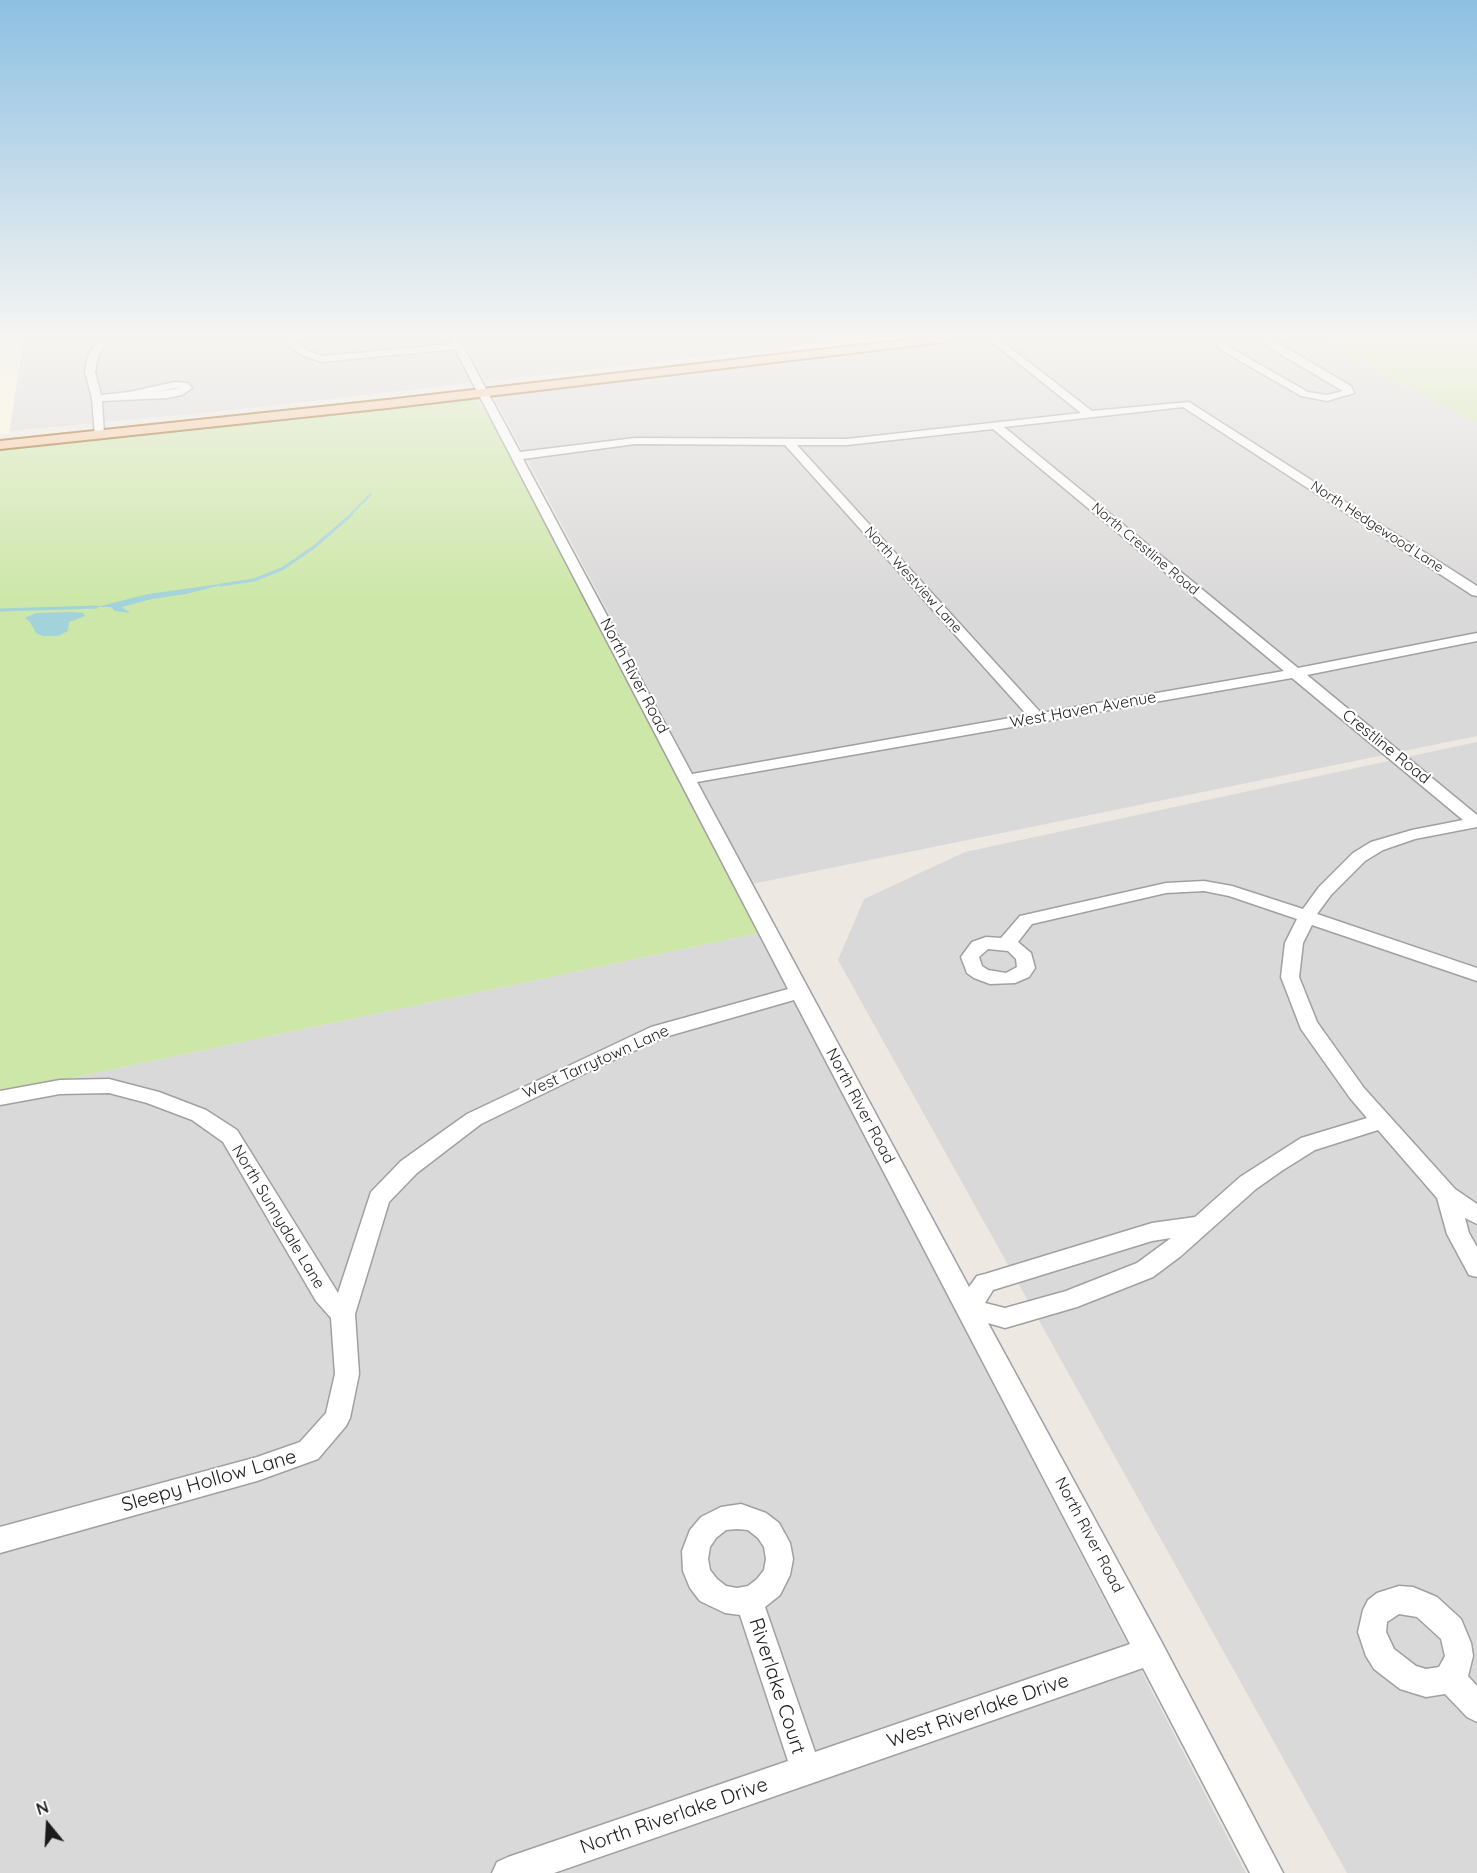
<!DOCTYPE html>
<html>
<head>
<meta charset="utf-8">
<style>
  body { margin:0 }
  #map { position:relative; width:1477px; height:1873px; overflow:hidden; background:#ede8e2; font-family:Quicksand,sans-serif }
  canvas { display:block }
  .north { position:absolute; left:18px; top:1795px; width:60px; height:60px; -webkit-text-stroke:4px #fff; paint-order:stroke; rotate:342deg; font-size:16px; font-weight:700; line-height:24px; text-align:center; color:#1c1c1c }
  .north::after { content:''; display:block; margin:auto; width:21px; height:27px; background:#1c1c1c; clip-path:polygon(50% 0,100% 100%,50% 72%,0 100%) }
</style>
</head>
<body>
<div id="map">
<canvas width="1477" height="1873"></canvas>
<div class="north">N</div>
</div>
<script>
const ctx = document.querySelector('canvas').getContext('2d');
ctx.lineJoin = 'round';
function fill(path, color) {
  ctx.fillStyle = color;
  ctx.fill(path, 'evenodd');
}
function shape(rows) {
  const path = new Path2D();
  for (const r of rows) {
    path.moveTo(r[0], r[1]);
    for (let i = 2; i < r.length; i += 2) path.lineTo(r[i], r[i + 1]);
  }
  return path;
}
function stroke(path, color, width, dash) {
  ctx.strokeStyle = color;
  ctx.lineWidth = width;
  ctx.lineCap = dash ? 'butt' : 'round';
  ctx.setLineDash(dash || []);
  ctx.stroke(path);
}
function label(font, color, halo, rows, align = 'center') {
  ctx.font = font + ' Quicksand,sans-serif';
  ctx.lineWidth = 4.5;
  ctx.setLineDash([]);
  ctx.textBaseline = 'middle';
  ctx.strokeStyle = halo;
  ctx.fillStyle = color;
  for (const [text, x, y, turn = 0] of rows) {
    ctx.save();
    ctx.translate(x, y);
    ctx.rotate((+turn || 0) * Math.PI / 180);
    ctx.textAlign = isNaN(turn) ? turn : align;
    if (halo) ctx.strokeText(text, 0, 0);
    ctx.fillText(text, 0, 0);
    ctx.restore();
  }
}
fill(shape([
  [23,339,450,339,472,381,461,384,243,409,10,431],
  [459,339,857,339,491,381,482,380],
  [960,339,1328,339,1322,340,1477,424,1477,736,752,884,494,397],
  [1477,742,1477,1873,1347,1873,838,960,864,899,965,852],
  [759,933,1246,1873,0,1873,0,1093]
]), '#dad9d9');
fill(shape([
  [0,339,23,339,9,434,0,434]
]), '#fefada');
fill(shape([
  [1477,339,1477,424,1321,340,1328,339],
  [468,399,478,401,498,431,759,933,0,1093,0,449]
]), '#cde7a8');
fill(shape([
  [220,584,221,585,186,594,152,599,122,607,130,613,115,611,111,607,97,607,148,594],
  [74,612,83,613,85,616,69,622,68,631,58,636,43,636,36,633,30,622,25,618,36,613]
]), '#a3d3da');
stroke(shape([
  [348,517,371,494]
]), '#a3d3da', 2);
stroke(shape([
  [221,585,254,580,282,569,314,547,351,515],
  [0,610,97,607]
]), '#a3d3da', 3);
const minor = shape([
  [101,339,111,339,98,355,95,372,101,395,129,392,175,382,188,383,192,388,182,395,167,398,102,401,104,435,99,438,95,437,92,398,85,372,88,355,101,339],
  [175,388,180,388,157,392,175,388],
  [273,339,292,339,308,351,323,356,452,344,449,339,459,339,520,452,635,438,847,439,1081,413,988,339,999,339,1092,411,1189,402,1477,586,1477,596,1472,595,1183,407,1004,427,1298,668,1477,633,1477,641,1307,675,1477,815,1477,827,1415,839,1383,850,1365,861,1331,895,1317,914,1477,968,1477,981,1312,925,1303,943,1299,977,1317,1022,1364,1088,1455,1189,1477,1204,1477,1224,1465,1218,1469,1233,1477,1247,1477,1277,1469,1275,1447,1234,1437,1198,1378,1130,1315,1150,1283,1170,1256,1189,1181,1256,1153,1277,1077,1307,1005,1328,988,1323,1161,1641,1283,1873,1250,1873,1143,1668,554,1873,492,1873,497,1862,508,1857,788,1761,740,1615,725,1613,700,1601,690,1588,683,1571,682,1551,690,1530,701,1517,721,1507,741,1504,766,1513,779,1523,790,1543,793,1559,790,1575,780,1595,765,1607,815,1752,1130,1644,794,1000,665,1037,596,1068,481,1124,417,1173,389,1202,355,1314,359,1374,350,1418,346,1426,318,1459,257,1481,0,1553,0,1527,257,1457,300,1442,326,1413,335,1374,331,1318,316,1301,223,1142,192,1120,147,1103,109,1093,60,1094,0,1105,0,1091,60,1080,109,1079,159,1092,206,1110,237,1130,338,1293,371,1192,401,1161,467,1114,651,1027,788,989,455,349,322,362,302,355,285,343,273,339],
  [993,429,1284,671,1041,713,797,445,847,445,993,429],
  [635,444,785,445,1027,715,692,774,523,459,635,444],
  [1292,678,1463,820,1412,830,1371,842,1353,853,1319,887,1303,909,1232,886,1204,881,1166,883,1020,916,1001,938,986,937,972,942,961,957,967,973,974,978,990,984,1015,983,1029,977,1035,968,1031,953,1018,942,1032,924,1166,893,1204,891,1229,896,1297,919,1285,943,1281,977,1301,1029,1350,1098,1367,1118,1301,1138,1240,1177,1195,1217,1152,1223,985,1274,977,1276,969,1287,697,782,1292,678],
  [988,949,1008,951,1016,959,1017,967,1006,973,988,970,982,966,979,957,988,949],
  [1171,1238,1137,1263,1066,1291,1005,1308,985,1303,993,1290,1152,1241,1171,1238],
  [737,1529,748,1530,758,1538,764,1547,766,1559,764,1570,757,1579,748,1586,737,1588,726,1586,717,1579,710,1570,708,1559,710,1547,716,1538,726,1530,737,1529],
  [1218,339,1229,339,1226,342,1229,347,1308,392,1327,395,1343,391,1275,351,1260,339,1271,339,1351,386,1354,393,1327,401,1301,396,1223,351,1217,345,1218,339],
  [1399,1586,1413,1587,1437,1597,1461,1619,1471,1643,1473,1656,1468,1676,1477,1686,1477,1722,1467,1717,1445,1694,1426,1697,1400,1689,1374,1669,1366,1656,1358,1632,1363,1610,1368,1600,1377,1593,1399,1586],
  [1399,1614,1417,1617,1441,1639,1445,1656,1439,1667,1426,1669,1416,1666,1394,1649,1386,1632,1387,1622,1399,1614]
]);
const major = shape([
  [914,339,950,339,944,342,387,408,0,449,0,441,387,400,914,339]
]);
stroke(minor, '#a0a0a0', 3);
stroke(major, '#905304', 4);
fill(minor, '#fff');
fill(major, '#f9c79b');
const sky = ctx.createLinearGradient(0, 0, 0, 601);
sky.addColorStop(0, '#8cc0e2');
sky.addColorStop(0.56, '#f7f5f2');
sky.addColorStop(1, '#f7f5f200');
ctx.fillStyle = sky;
ctx.fillRect(0, 0, 1477, 601);
label('14px', '#1c1c1c', '#fff', [
  ["North Hedgewood Lane",1377,527,33],
  ["North Crestline Road",1145,549,40],
  ["North Westview Lane",913,580,48]
]);
label('16px', '#1c1c1c', '#fff', [
  ["North River Road",634,676,62],
  ["West Haven Avenue",1083,710,-10],
  ["Crestline Road",1386,747,39],
  ["West Tarrytown Lane",596,1062,-24],
  ["North River Road",860,1106,62],
  ["North Sunnydale Lane",278,1217,59],
  ["North River Road",1089,1535,62]
]);
label('20px', '#1c1c1c', '#fff', [
  ["Sleepy Hollow Lane",209,1481,-16],
  ["Riverlake Court",777,1686,72],
  ["West Riverlake Drive",978,1711,-19],
  ["North Riverlake Drive",674,1816,-19]
]);
</script>
</body>
</html>
